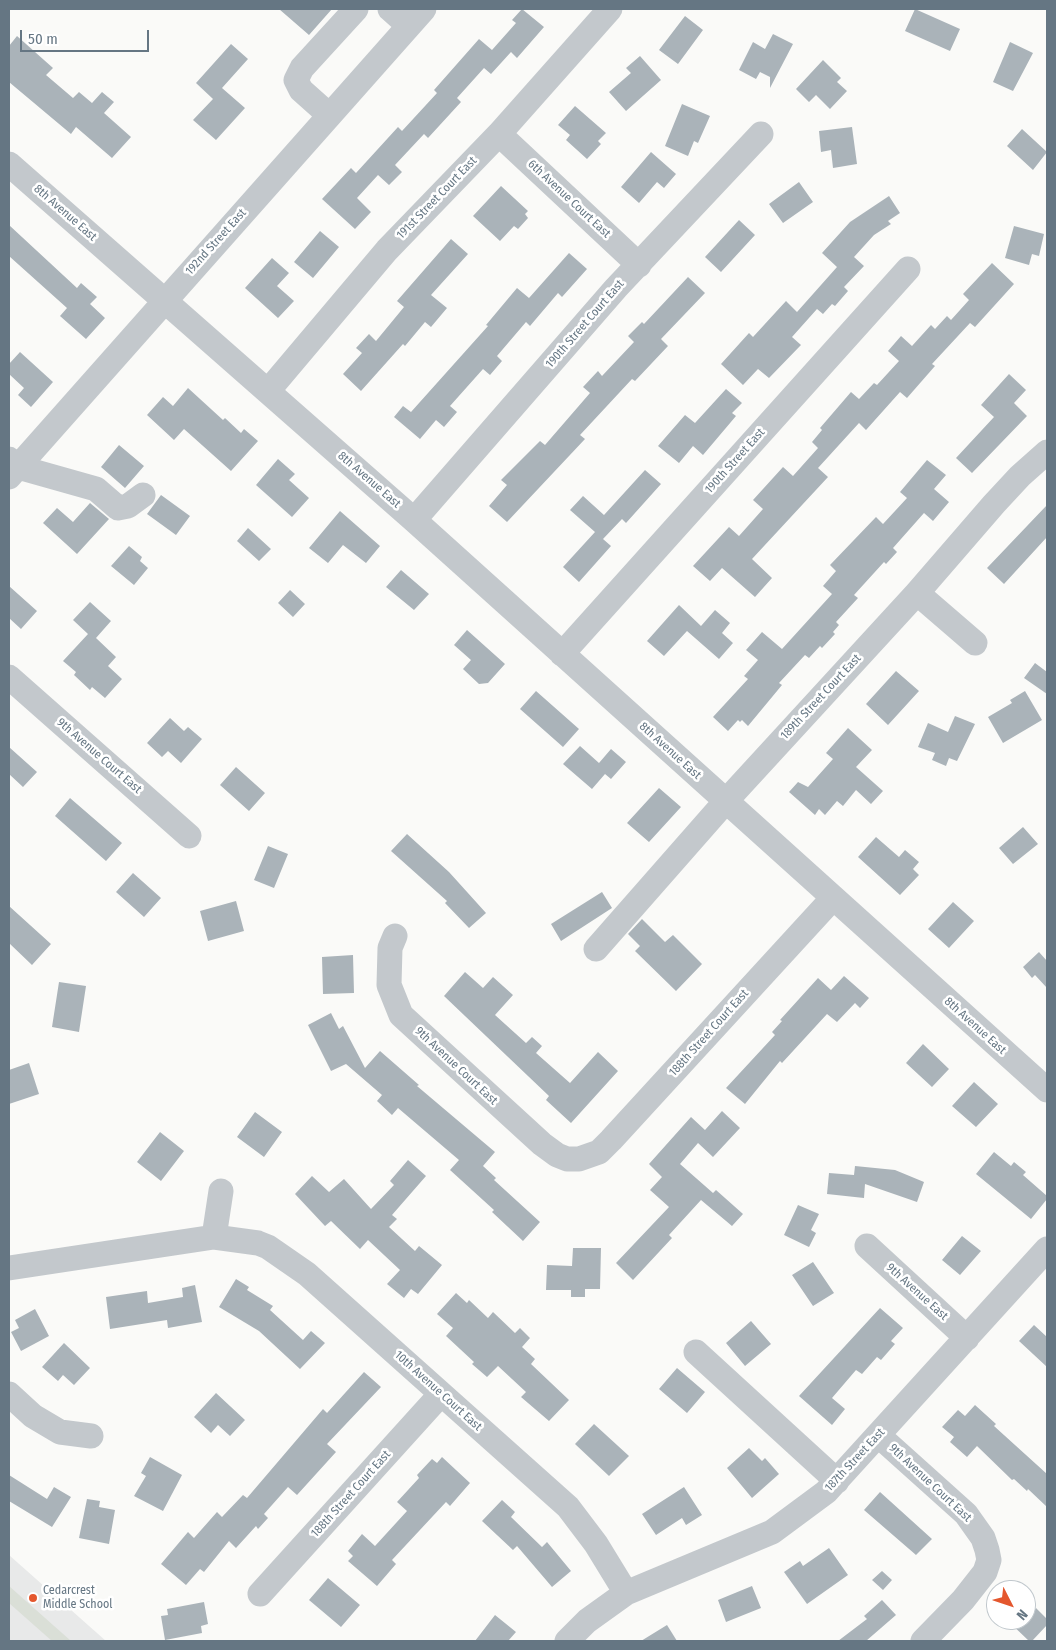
<!DOCTYPE html>
<html>
<head>
<meta charset="utf-8">
<style>
  body { margin:0 }
  #map { position:relative; width:1056px; height:1650px; overflow:hidden; background:#fafaf8; font-family:"Fira Sans Condensed",sans-serif }
  canvas { display:block }
  .frame { position:absolute; inset:0; border:10px solid #657683; pointer-events:none }
  .north { position:absolute; left:986px; top:1580px; width:50px; height:50px; box-sizing:border-box; background:#fff; border:1px solid #c1c8cd; border-radius:50%; rotate:131deg; font-size:14px; font-weight:700; line-height:20px; text-align:center; color:#657683 }
  .north::after { content:''; display:block; margin:auto; width:18px; height:22px; background:#e4572e; clip-path:polygon(50% 0,100% 100%,50% 72%,0 100%) }
  .scale { position:absolute; left:20px; top:30px; width:129px; height:22px; box-sizing:border-box; border:2px solid #657683; border-top:0; padding-left:6px; font-size:15px; line-height:18px; white-space:nowrap; color:#657683; -webkit-text-stroke:4px #fff; paint-order:stroke }
</style>
</head>
<body>
<div id="map">
<canvas width="1056" height="1650"></canvas>
<div class="frame"></div>
<div class="north">N</div>
<div class="scale">50 m</div>
</div>
<script>
const ctx = document.querySelector('canvas').getContext('2d');
ctx.lineJoin = 'round';
function fill(path, color) {
  ctx.fillStyle = color;
  ctx.fill(path, 'evenodd');
}
function shape(rows) {
  const path = new Path2D();
  for (const r of rows) {
    path.moveTo(r[0], r[1]);
    for (let i = 2; i < r.length; i += 2) path.lineTo(r[i], r[i + 1]);
  }
  return path;
}
function stroke(path, color, width, dash) {
  ctx.strokeStyle = color;
  ctx.lineWidth = width;
  ctx.lineCap = dash ? 'butt' : 'round';
  ctx.setLineDash(dash || []);
  ctx.stroke(path);
}
function label(font, color, halo, rows, align = 'center') {
  ctx.font = font + ' "Fira Sans Condensed",sans-serif';
  ctx.lineWidth = 5;
  ctx.setLineDash([]);
  ctx.textBaseline = 'middle';
  ctx.strokeStyle = halo;
  ctx.fillStyle = color;
  for (const [text, x, y, turn = 0] of rows) {
    ctx.save();
    ctx.translate(x, y);
    ctx.rotate((+turn || 0) * Math.PI / 180);
    ctx.textAlign = isNaN(turn) ? turn : align;
    if (halo) ctx.strokeText(text, 0, 0);
    ctx.fillText(text, 0, 0);
    ctx.restore();
  }
}
fill(shape([
  [9,1555,106,1641,9,1641]
]), '#e8e9e9');
fill(shape([
  [9,1586,71,1641,52,1641,9,1603]
]), '#dadfd7');
fill(shape([
  [279,9,332,9,309,35],
  [522,9,544,27,517,58,511,52,491,74,484,68,457,98,461,102,428,138,424,134,395,165,402,172,389,185,378,175,357,198,371,212,355,229,322,199,351,168,356,173,398,127,402,131,437,93,434,90,479,39,492,50,516,23,512,20],
  [915,9,960,29,950,51,905,31],
  [685,16,703,30,678,64,659,50],
  [773,34,793,44,770,88,770,77,760,72,756,79,739,70,753,42,765,49],
  [17,36,53,68,46,75,73,98,79,92,92,103,102,92,114,102,104,113,131,137,112,158,76,127,71,134,9,82,9,46],
  [1010,42,1033,53,1013,91,993,82],
  [231,44,248,59,222,88,245,108,216,140,193,120,213,99,196,83],
  [640,56,661,80,626,111,609,92,631,73,626,68],
  [823,60,841,78,837,82,847,91,830,109,816,95,809,102,796,89],
  [682,104,710,116,698,143,694,141,688,156,665,146],
  [575,106,606,133,598,141,601,144,587,159,566,140,570,135,558,125],
  [852,127,857,164,833,168,831,150,821,152,819,131],
  [1022,129,1047,152,1033,170,1007,146],
  [651,152,676,174,664,188,657,182,639,203,621,187],
  [799,182,813,202,783,223,769,204],
  [501,186,528,211,525,214,528,218,518,229,514,226,500,241,473,216],
  [889,196,900,213,888,221,891,224,874,235,854,257,864,266,844,287,848,291,835,306,832,304,823,314,817,309,792,337,801,345,769,378,758,369,743,385,721,364,749,333,753,337,786,301,797,312,837,267,822,253,850,222],
  [739,220,755,235,721,272,705,257],
  [9,225,77,288,81,283,97,297,90,304,105,318,86,339,60,316,67,308,9,256],
  [1014,226,1044,234,1039,256,1032,254,1029,265,1005,258],
  [320,231,339,247,313,278,294,262],
  [451,239,468,254,431,295,447,308,431,327,425,322,405,346,403,344,361,391,343,374,362,353,356,348,369,334,376,341,404,307,397,301],
  [569,253,587,269,562,297,558,293,530,326,526,322,497,356,502,361,490,375,483,369,450,406,457,412,444,427,436,420,420,439,394,417,403,406,411,412,488,326,486,325,517,288,529,298],
  [272,258,289,273,277,286,294,301,278,318,245,288],
  [992,263,1014,284,975,327,970,323,932,364,935,366,907,398,900,392,866,430,859,423,818,468,828,477,752,559,772,578,755,597,722,568,710,581,693,566,729,527,739,536,763,509,753,500,783,467,793,476,818,448,812,442,822,430,820,428,851,392,859,399,874,383,877,385,899,361,888,351,901,336,912,346,931,325,935,329,947,316,951,320,969,300,963,294],
  [688,277,705,293,661,339,668,346,635,381,632,379,580,435,585,439,507,522,489,506,507,485,501,480,540,441,545,445,590,393,583,387,598,371,602,376,634,342,628,336,642,322,644,324],
  [20,352,53,382,31,407,18,395,24,388,9,374,9,364],
  [1009,374,1026,390,1014,403,1027,416,972,473,956,458,994,417,981,405],
  [188,388,223,420,225,418,241,433,244,429,258,441,231,471,184,429,174,440,147,415,163,397,173,406],
  [726,389,742,403,732,413,736,416,703,455,693,446,679,463,658,446,685,415,695,423],
  [119,445,144,466,125,488,101,467],
  [278,459,295,474,289,480,309,498,292,517,256,485],
  [927,460,946,475,934,489,949,502,933,521,924,513,893,548,897,552,886,564,884,562,854,595,858,598,836,622,839,625,833,632,835,634,822,648,820,646,809,658,805,655,779,683,782,685,748,726,742,720,740,722,738,720,728,731,713,717,748,679,744,676,758,660,746,650,762,632,782,649,832,594,823,586,836,571,830,565,876,517,883,524,907,498,900,492],
  [645,470,661,484,626,523,622,519,603,539,611,546,579,582,563,567,595,532,570,510,583,496,604,515],
  [161,495,190,516,176,535,147,514],
  [90,503,109,519,77,554,43,523,57,508,73,522],
  [1047,505,1047,537,1004,584,987,568],
  [340,511,380,546,366,563,343,545,328,563,309,548],
  [248,528,271,549,259,561,237,541],
  [129,546,142,557,140,561,148,568,134,585,111,566],
  [401,570,429,594,414,610,386,587],
  [9,586,37,611,21,629,9,618],
  [290,590,305,604,293,617,278,603],
  [90,602,111,621,96,638,116,657,108,666,122,679,105,698,92,687,90,690,74,675,76,672,63,661,88,634,73,620],
  [679,605,701,626,715,610,730,623,722,633,733,643,719,659,687,631,664,656,647,641],
  [467,630,505,664,488,683,479,684,463,669,471,660,454,645],
  [1035,663,1047,672,1047,694,1024,678],
  [896,671,919,691,888,725,866,704],
  [536,691,579,729,563,747,520,709],
  [1025,691,1042,720,1003,743,988,717,1012,703,1010,700],
  [955,716,975,724,957,761,949,758,946,766,932,760,935,753,918,747,928,723,948,732],
  [170,718,184,731,188,727,202,739,181,763,168,751,162,757,147,743],
  [848,728,872,750,856,767,883,791,871,804,856,790,843,806,837,801,825,815,819,809,815,815,789,792,798,782,808,787,833,759,826,753],
  [580,746,599,763,611,749,626,762,611,779,605,774,592,789,563,764],
  [9,747,37,772,23,787,9,774],
  [236,767,265,793,249,811,220,785],
  [659,788,681,807,649,842,627,823],
  [70,798,122,843,106,861,55,816],
  [1023,827,1038,844,1013,864,999,848],
  [407,834,449,872,486,913,469,928,445,903,447,901,391,851],
  [876,837,899,857,905,850,919,862,913,869,919,875,900,895,858,857],
  [268,846,288,854,274,888,254,880],
  [133,873,161,898,144,917,116,892],
  [602,892,612,908,561,941,551,924],
  [236,901,244,931,208,941,200,911],
  [953,902,974,921,949,948,928,929],
  [9,906,51,944,32,965,9,943],
  [642,919,665,942,673,935,702,964,676,991,635,951,640,946,628,934],
  [1039,952,1047,961,1047,988,1035,975,1032,978,1023,967],
  [353,955,354,993,323,994,322,957],
  [465,972,483,988,493,977,513,995,495,1015,526,1043,532,1037,542,1046,536,1053,570,1083,598,1052,618,1071,571,1123,546,1100,549,1096,444,996],
  [844,976,869,998,860,1008,855,1003,837,1022,827,1014,782,1063,780,1061,745,1104,726,1088,775,1035,772,1032,782,1021,780,1020,818,978,831,990],
  [59,982,86,986,79,1032,52,1027],
  [331,1013,339,1029,343,1026,365,1068,380,1051,419,1085,417,1086,495,1152,483,1166,496,1178,494,1180,540,1222,523,1241,492,1212,494,1210,450,1170,459,1160,398,1108,392,1115,377,1101,382,1095,346,1064,331,1071,308,1025],
  [923,1044,949,1069,932,1087,906,1063],
  [29,1063,39,1094,9,1104,9,1070],
  [974,1082,998,1104,976,1127,952,1106],
  [722,1111,740,1128,713,1157,698,1143,680,1164,713,1193,716,1190,743,1214,732,1226,701,1200,669,1235,672,1238,633,1280,616,1263,669,1207,650,1190,662,1177,649,1164,691,1117,705,1130],
  [255,1112,282,1132,264,1157,237,1137],
  [160,1132,184,1151,161,1181,137,1162],
  [994,1152,1011,1166,1014,1162,1026,1172,1023,1175,1047,1196,1047,1199,1031,1219,976,1174],
  [408,1160,426,1176,392,1215,397,1219,389,1227,415,1251,419,1246,442,1265,418,1294,411,1289,404,1298,387,1284,400,1270,368,1240,360,1249,331,1221,325,1226,295,1194,312,1176,329,1192,344,1179,371,1209,394,1185,390,1181],
  [855,1166,895,1170,924,1182,917,1202,865,1184,864,1198,827,1194,829,1173,854,1175],
  [798,1205,819,1214,811,1230,816,1233,809,1247,784,1235],
  [962,1236,981,1251,960,1275,942,1260],
  [573,1248,601,1248,600,1289,585,1289,585,1297,571,1297,571,1290,546,1290,547,1265,572,1266],
  [813,1262,834,1293,813,1306,792,1275],
  [236,1279,249,1287,247,1290,273,1306,270,1310,303,1340,311,1331,325,1343,300,1369,259,1331,219,1307],
  [195,1285,202,1322,168,1328,167,1320,110,1329,106,1297,147,1291,148,1303,183,1297,182,1288],
  [456,1293,467,1303,469,1300,488,1318,493,1312,515,1333,520,1328,530,1338,522,1347,535,1359,531,1364,569,1400,549,1421,521,1397,526,1392,498,1366,487,1377,472,1364,474,1362,446,1336,453,1328,437,1314],
  [880,1308,903,1328,891,1341,895,1344,881,1360,877,1357,862,1374,856,1370,832,1398,845,1409,832,1425,799,1396],
  [35,1309,49,1336,21,1351,11,1332,19,1328,15,1320],
  [751,1321,771,1344,745,1366,726,1343],
  [1034,1325,1047,1337,1047,1367,1019,1341],
  [64,1343,90,1368,74,1385,63,1375,58,1381,42,1367],
  [677,1368,705,1392,687,1413,659,1389],
  [364,1372,381,1387,327,1444,336,1452,297,1495,288,1487,264,1514,268,1518,258,1529,256,1526,236,1548,229,1541,204,1572,200,1569,186,1585,161,1564,188,1532,194,1538,217,1512,222,1517,243,1495,247,1498,323,1409,327,1413],
  [216,1393,245,1420,230,1436,218,1425,211,1433,194,1417],
  [975,1405,996,1424,994,1426,1047,1474,1047,1507,1028,1489,1027,1491,1014,1479,1012,1480,977,1446,967,1457,950,1442,954,1437,942,1427,958,1410,965,1416],
  [594,1424,629,1456,609,1476,575,1444],
  [749,1448,762,1461,765,1458,779,1474,752,1498,727,1468],
  [150,1457,182,1475,163,1511,134,1496,146,1476,141,1473],
  [442,1457,470,1483,450,1506,446,1502,392,1560,396,1564,377,1586,348,1561,353,1556,348,1551,362,1534,375,1546,407,1511,397,1502,419,1478,417,1475,432,1459,437,1463],
  [9,1475,47,1499,54,1487,71,1497,52,1527,9,1501],
  [684,1487,702,1515,686,1525,682,1518,656,1535,642,1514],
  [880,1492,932,1539,916,1555,864,1510],
  [87,1499,100,1501,99,1507,115,1510,109,1544,79,1538],
  [502,1500,515,1512,511,1517,542,1547,547,1542,571,1571,552,1587,517,1546,513,1550,482,1521],
  [829,1548,848,1575,807,1604,784,1572,800,1561,803,1566],
  [882,1571,892,1580,883,1590,872,1580],
  [328,1578,360,1605,341,1627,309,1600],
  [752,1586,761,1608,726,1622,718,1600],
  [882,1600,896,1615,866,1641,838,1641,867,1619,864,1616],
  [204,1602,208,1624,201,1626,202,1633,165,1640,161,1616,168,1615,167,1609],
  [1036,1608,1047,1619,1047,1625,1032,1641,1029,1641,1007,1620,1026,1620],
  [495,1615,516,1632,508,1641,475,1641],
  [667,1625,677,1641,641,1641]
]), '#aab3b9');
stroke(shape([
  [390,9,409,26],
  [329,115,301,90,296,80,302,68,356,9],
  [499,134,639,265],
  [9,164,414,520,1047,1090],
  [268,391,387,250,499,134,610,9],
  [9,459,18,467,96,489,118,508,128,506,143,495],
  [9,477,424,9],
  [414,520,616,288,761,134],
  [917,593,975,643],
  [562,654,908,269],
  [9,677,189,836],
  [395,936,390,948,389,985,401,1015,542,1144,557,1155,567,1159,579,1159,599,1152,611,1140,833,898],
  [596,949,726,801,917,593,994,504,1020,476,1047,452],
  [214,1237,221,1191],
  [867,1246,967,1338],
  [9,1268,214,1237,258,1243,268,1247,307,1274,568,1507,596,1544,626,1593],
  [696,1352,837,1481],
  [9,1394,33,1416,60,1432,91,1436],
  [878,1435,966,1514,983,1538,987,1550,989,1560,985,1572,963,1600,923,1641],
  [260,1594,441,1394],
  [567,1641,587,1621,626,1593,772,1532,826,1492,1047,1249]
]), '#c3c8cc', 25);
for (const [x, y, r, color] of [
  [33,1598,5,"#e4572e"]
]) {
  const dot = new Path2D();
  dot.arc(x, y, r, 0, 2 * Math.PI);
  ctx.fillStyle = color;
  ctx.fill(dot);
  stroke(dot, '#fff', 2);
}
label('12px', '#657683', '#fff', [
  ["191st Street Court East",437,198,-46],
  ["6th Avenue Court East",569,199,43],
  ["8th Avenue East",65,213,41],
  ["192nd Street East",216,242,-48],
  ["190th Street Court East",585,324,-49],
  ["190th Street East",735,461,-48],
  ["8th Avenue East",369,480,41],
  ["189th Street Court East",821,697,-47],
  ["8th Avenue East",670,751,42],
  ["9th Avenue Court East",99,756,41],
  ["8th Avenue East",975,1026,42],
  ["188th Street Court East",709,1033,-48],
  ["9th Avenue Court East",456,1066,43],
  ["9th Avenue East",917,1292,42],
  ["10th Avenue Court East",438,1391,42],
  ["187th Street East",855,1460,-47],
  ["9th Avenue Court East",930,1483,43],
  ["188th Street Court East",351,1494,-48]
]);
label('12px', '#657683', '#fff', [
  ["Cedarcrest",43,1591],
  ["Middle School",43,1605]
], 'left');
</script>
</body>
</html>
